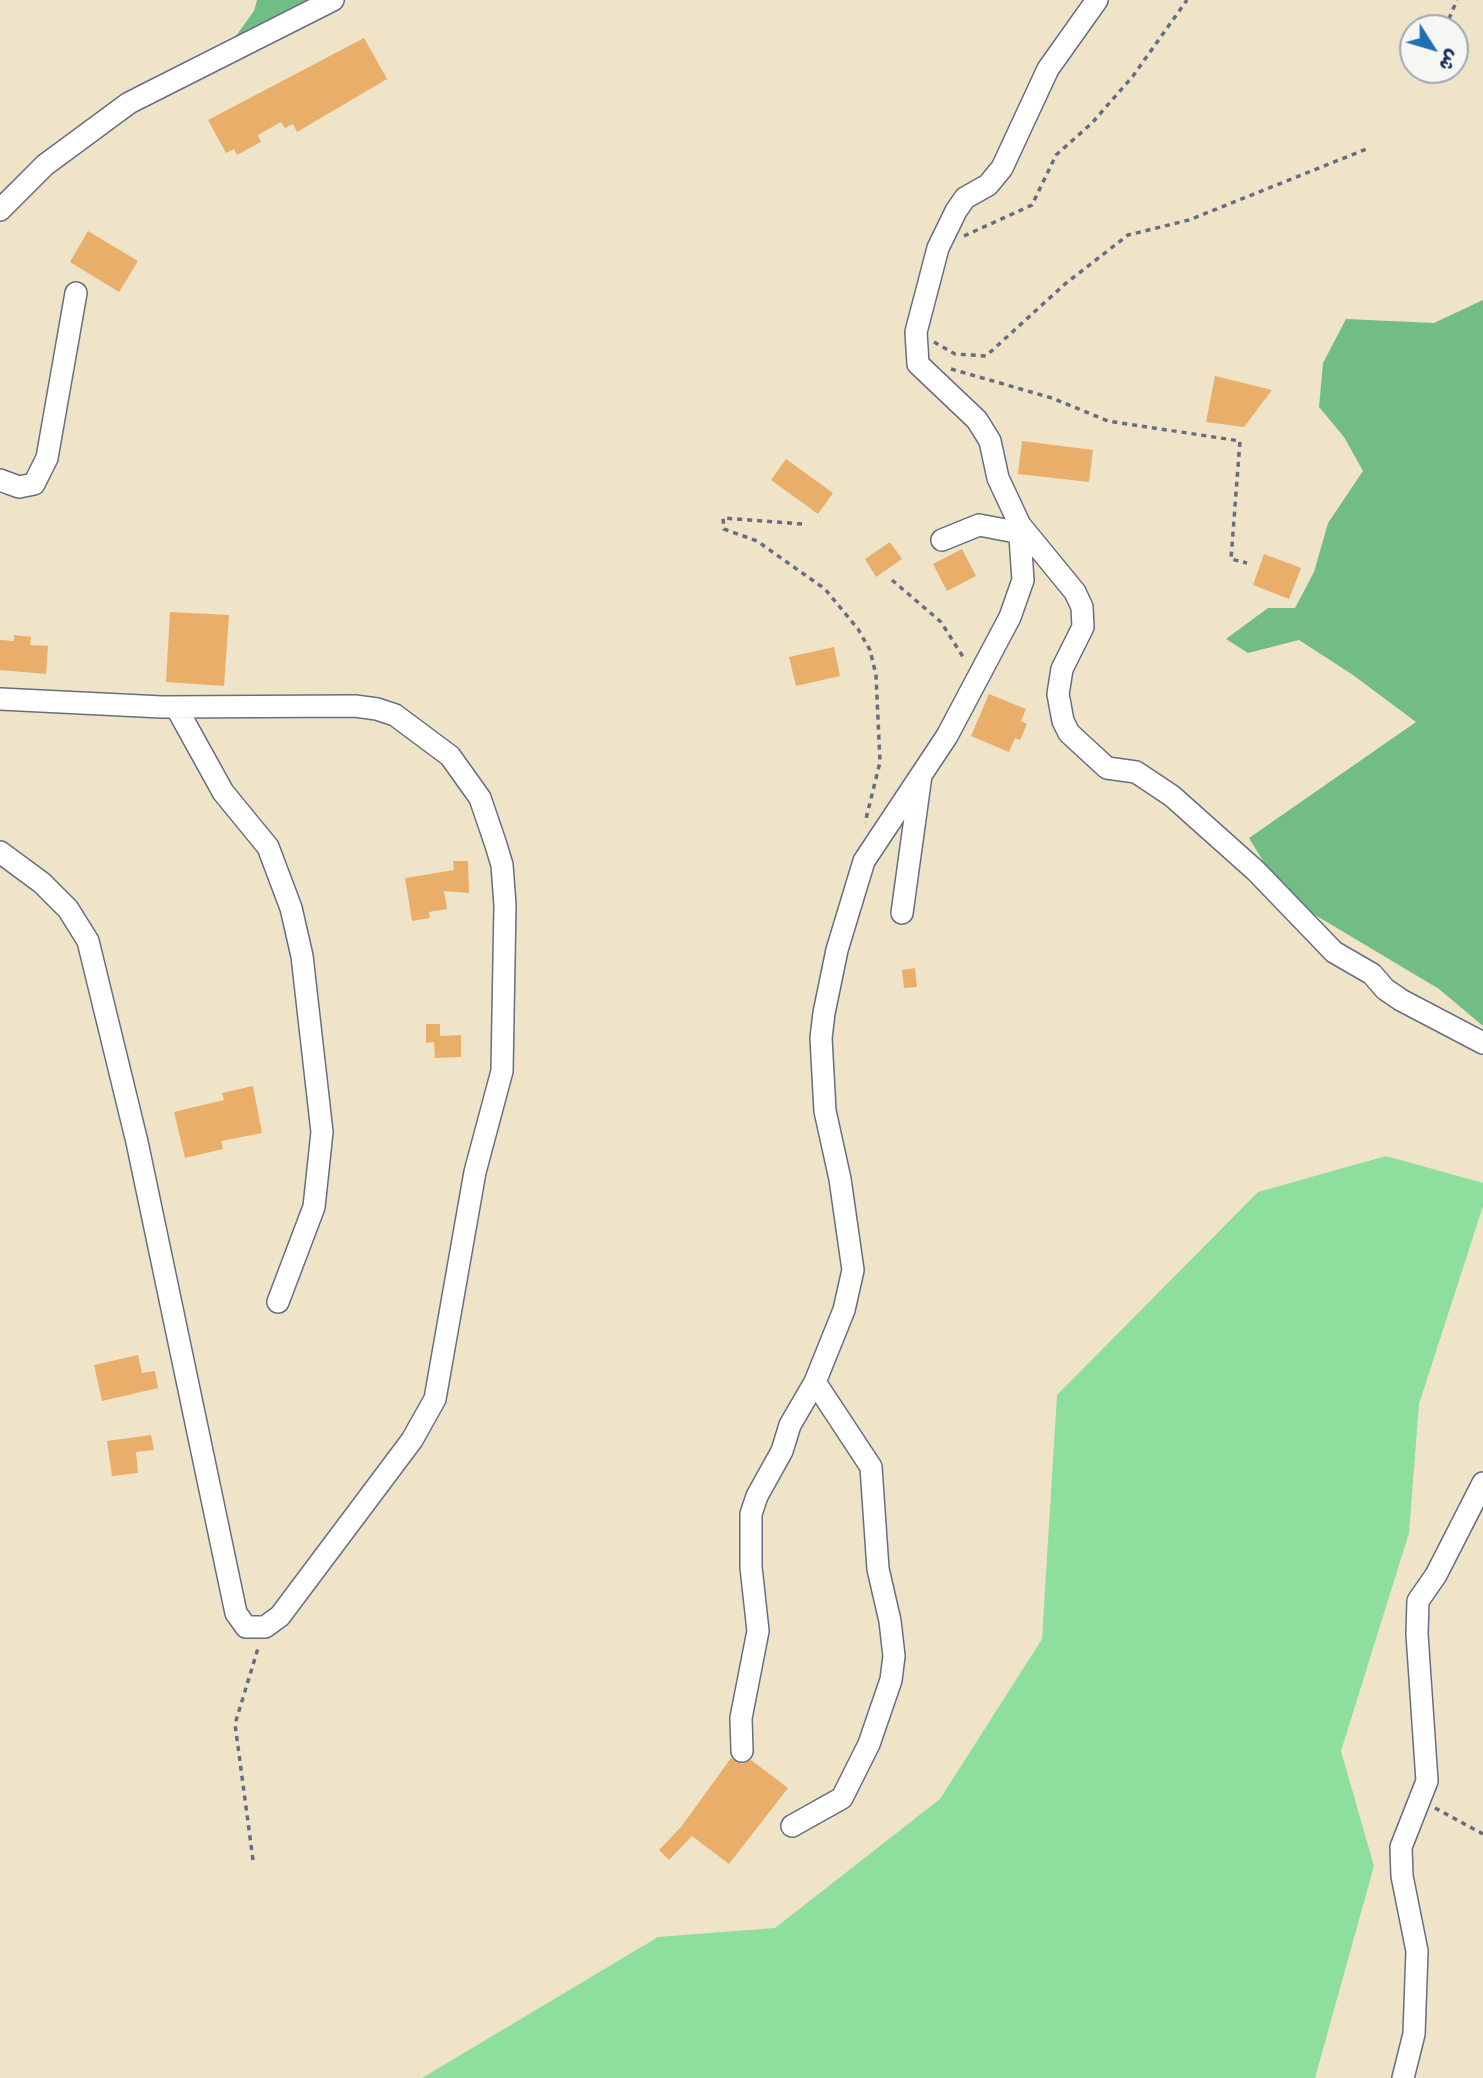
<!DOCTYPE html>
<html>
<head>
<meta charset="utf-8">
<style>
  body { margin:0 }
  #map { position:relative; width:1483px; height:2078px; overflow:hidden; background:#efe4c8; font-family:Sriracha,"Playpen Sans Arabic",sans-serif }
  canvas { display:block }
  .north { position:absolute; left:1399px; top:14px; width:70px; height:70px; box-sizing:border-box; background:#f6f6f2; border:2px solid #9ea6b7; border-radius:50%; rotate:127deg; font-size:19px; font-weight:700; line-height:28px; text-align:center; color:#1b2f5e }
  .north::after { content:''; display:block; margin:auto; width:24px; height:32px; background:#1f6fb2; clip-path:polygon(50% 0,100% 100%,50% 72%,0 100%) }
</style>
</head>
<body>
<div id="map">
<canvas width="1483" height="2078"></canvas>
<div class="north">ش</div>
</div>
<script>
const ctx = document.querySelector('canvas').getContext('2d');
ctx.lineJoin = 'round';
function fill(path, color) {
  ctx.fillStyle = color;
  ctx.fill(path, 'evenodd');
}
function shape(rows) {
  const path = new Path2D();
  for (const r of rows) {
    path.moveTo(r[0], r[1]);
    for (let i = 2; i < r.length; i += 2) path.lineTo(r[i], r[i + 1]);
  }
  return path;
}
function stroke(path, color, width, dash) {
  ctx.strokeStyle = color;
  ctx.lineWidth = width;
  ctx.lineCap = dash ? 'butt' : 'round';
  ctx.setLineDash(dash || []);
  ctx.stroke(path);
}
fill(shape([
  [1386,1156,1483,1183,1483,1206,1419,1404,1409,1533,1341,1751,1374,1866,1315,2078,422,2078,658,1937,775,1928,940,1799,1042,1639,1057,1395,1258,1192]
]), '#8ede9e');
fill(shape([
  [257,0,307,0,297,11,230,44,254,11],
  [1483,300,1483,1026,1439,989,1285,897,1249,838,1416,722,1353,675,1299,640,1248,653,1226,639,1268,608,1295,608,1314,572,1328,523,1363,471,1344,437,1319,407,1323,363,1346,319,1434,323]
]), '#72bd85');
fill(shape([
  [364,38,387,79,297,132,293,124,285,128,281,122,258,135,261,142,237,155,234,149,226,153,208,120],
  [88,231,138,261,119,292,70,262],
  [1215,376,1272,390,1244,427,1206,422],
  [1022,441,1093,450,1089,482,1018,474],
  [786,459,833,493,818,514,771,480],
  [890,542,902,559,876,577,865,559],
  [962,549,976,576,947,591,933,564],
  [1264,554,1301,568,1289,599,1253,585],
  [170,612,229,615,224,686,166,682],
  [14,635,31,637,30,645,48,646,46,674,0,670,0,640,14,641],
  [834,647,840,676,796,686,789,657],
  [989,694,1026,709,1021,721,1027,724,1020,740,1015,738,1009,752,971,736],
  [453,861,468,861,469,893,444,891,447,909,429,912,430,918,412,921,405,878,454,870],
  [915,968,917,987,904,988,902,970],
  [426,1024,440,1024,440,1036,461,1035,461,1057,435,1058,434,1042,426,1043],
  [253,1086,262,1133,221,1141,223,1149,185,1158,174,1112,224,1100,222,1093],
  [138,1355,142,1373,155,1371,158,1388,102,1401,94,1365],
  [151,1435,154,1450,136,1452,138,1473,112,1476,107,1441],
  [731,1758,742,1764,751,1760,788,1788,729,1864,692,1836,669,1860,659,1850,681,1827]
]), '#e9ae6a');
const minor = shape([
  [0,210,45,165,129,103,333,0],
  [0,480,19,487,34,484,47,458,76,293],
  [1020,525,1075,592,1082,607,1083,627,1062,669,1058,694,1063,721,1069,733,1107,768,1136,772,1172,796,1256,871,1334,952,1372,974,1385,989,1401,1000,1483,1043],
  [942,540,979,525,1021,533],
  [0,699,162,707,355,706,377,709,395,715,450,756,480,798,496,845,502,865,505,905,502,1071,475,1172,435,1399,412,1440,280,1616,265,1627,246,1627,236,1613,137,1142,88,941,68,909,42,883,0,852],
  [176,707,223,792,268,847,291,908,302,956,322,1132,314,1207,278,1302],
  [902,913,921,775],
  [742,1751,741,1718,758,1631,751,1567,751,1514,757,1496,782,1451,790,1425,815,1382],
  [792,1826,842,1798,869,1744,891,1680,894,1656,890,1621,878,1569,871,1467,815,1382,844,1310,853,1270,840,1179,825,1111,821,1038,824,1013,837,950,864,861,947,736,1010,617,1023,580,1019,523,998,478,990,441,977,420,918,364,916,332,938,248,956,211,965,198,988,185,1002,168,1048,69,1097,0],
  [1403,2078,1414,2034,1417,1951,1402,1876,1401,1847,1427,1781,1417,1634,1418,1601,1436,1575,1483,1483]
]);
stroke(minor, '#656e83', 24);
stroke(shape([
  [1445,28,1457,0],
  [964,236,1032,205,1056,155,1092,123,1133,76,1187,0],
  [934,342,955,354,986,356,1065,284,1128,235,1189,220,1369,148],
  [951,369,1052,398,1108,421,1240,441,1231,559,1247,563],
  [802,524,723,518,724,529,757,541,825,589,858,629,870,650,876,675,880,762,865,823],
  [892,580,941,622,965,660],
  [1435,1808,1483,1834],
  [253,1860,235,1724,259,1645]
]), '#656e83', 3.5, [5, 5]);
stroke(minor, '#fff', 21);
</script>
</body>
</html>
